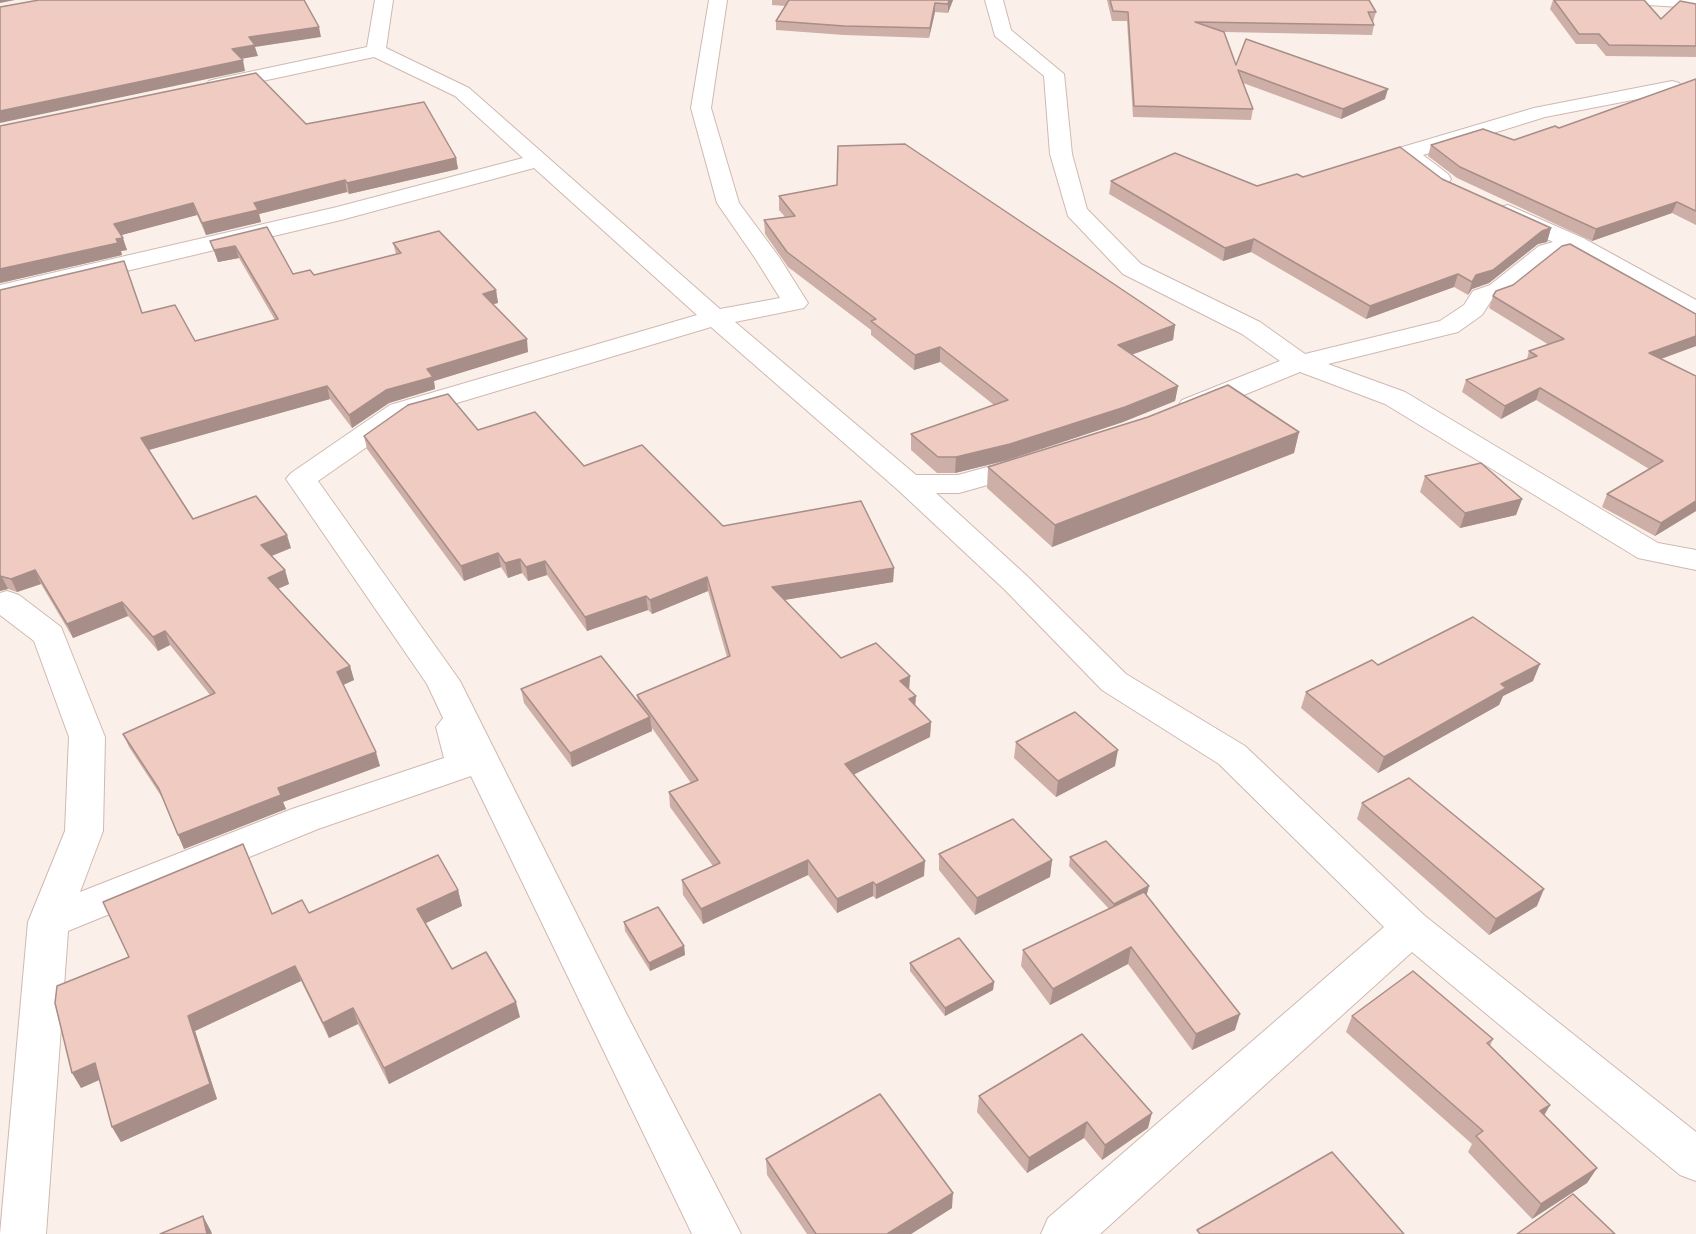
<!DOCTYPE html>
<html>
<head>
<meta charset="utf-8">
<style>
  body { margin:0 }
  canvas { display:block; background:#fbf0e9 }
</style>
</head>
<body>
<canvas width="1696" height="1234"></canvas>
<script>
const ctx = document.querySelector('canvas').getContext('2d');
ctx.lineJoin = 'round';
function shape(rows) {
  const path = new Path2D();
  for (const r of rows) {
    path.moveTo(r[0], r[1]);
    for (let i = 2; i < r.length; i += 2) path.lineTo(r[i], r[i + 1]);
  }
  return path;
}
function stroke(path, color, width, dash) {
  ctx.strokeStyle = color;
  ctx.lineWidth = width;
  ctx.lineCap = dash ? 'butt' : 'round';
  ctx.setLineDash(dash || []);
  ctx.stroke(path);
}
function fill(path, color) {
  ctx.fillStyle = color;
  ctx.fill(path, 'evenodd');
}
const minor = shape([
  [375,0,393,0,386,48,469,88,720,309,780,298,755,258,717,203,691,108,709,0,727,0,711,108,739,203,779,257,808,303,804,308,735,322,916,475,958,475,1031,455,1041,458,1046,464,1041,470,959,493,936,493,1027,576,1126,674,1245,746,1425,916,1696,1132,1696,1181,1680,1175,1412,952,1100,1234,1041,1234,1048,1218,1384,927,1219,764,1102,690,1005,590,898,490,711,327,410,417,318,481,460,681,626,1013,741,1234,692,1234,471,776,318,829,68,931,46,1234,0,1234,28,922,65,831,69,737,34,641,0,615,0,593,7,591,19,595,61,627,105,737,103,831,80,892,292,809,444,758,436,727,443,718,427,684,286,479,291,473,390,405,697,315,534,168,341,220,0,301,0,285,337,207,523,158,455,96,374,57,216,91,209,89,206,85,209,81,216,79,367,47,375,0],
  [985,0,1003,0,1011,30,1064,74,1072,154,1087,209,1141,264,1260,322,1305,354,1440,321,1464,305,1473,291,1490,285,1539,246,1553,242,1500,217,1496,212,1500,207,1508,205,1583,238,1696,300,1696,318,1687,315,1572,251,1557,256,1508,295,1491,301,1482,315,1458,332,1328,364,1405,392,1658,543,1696,550,1696,570,1638,558,1385,404,1300,372,1202,412,1192,414,1182,412,1178,406,1182,400,1280,361,1242,334,1123,274,1068,216,1050,154,1044,76,995,36,985,0],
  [1639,0,1696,0,1696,8,1648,5,1639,0],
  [1672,81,1679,83,1682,87,1679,91,1545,117,1423,155,1448,174,1451,179,1448,184,1432,184,1396,153,1399,148,1534,108,1672,81]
]);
stroke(minor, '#cfb9b2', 2);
fill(minor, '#fff');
fill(shape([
  [772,0,953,0,948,13,935,12,929,38,844,35,776,30,776,21,785,6,772,5],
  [1107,0,1369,0,1376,12,1373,22,1374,25,1372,35,1224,32,1236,65,1385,99,1341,119,1243,83,1253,109,1251,120,1133,117,1127,21,1112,21],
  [1553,0,1644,0,1661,19,1696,4,1696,57,1606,56,1596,44,1576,44,1550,9],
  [1696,79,1696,225,1672,213,1592,241,1457,178,1428,156,1431,145,1514,140,1559,128],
  [306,124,456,158,458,169,349,194,347,192,259,214,261,222,206,235,197,215,121,235,127,250,121,251,122,255,0,283],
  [1303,177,1442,179,1551,228,1547,242,1538,244,1489,283,1472,289,1468,295,1454,287,1366,319,1251,252,1223,261,1109,194,1111,181,1257,186],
  [779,196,1175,325,1173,340,1132,354,1178,386,1175,401,1123,422,1008,460,955,473,937,473,911,450,911,434,994,405,940,362,914,370,871,335,871,330,788,267,765,234,764,220,785,217,779,210],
  [267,227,293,274,314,275,396,254,393,243,496,290,498,303,493,304,528,352,434,381,435,389,389,403,352,428,330,399,149,450,193,519,291,548,272,556,285,570,289,584,278,589,350,666,354,680,343,685,380,766,283,802,286,809,184,849,165,802,129,747,123,734,210,695,170,645,158,651,128,616,73,638,41,584,17,592,8,589,0,591,0,290,142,313,195,341,275,320,239,258,218,262,210,241],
  [1493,296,1696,314,1696,346,1661,359,1696,376,1696,511,1655,536,1602,507,1607,494,1649,469,1536,400,1501,419,1462,392,1466,380,1527,359,1529,351,1549,345,1489,308],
  [478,430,584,466,723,526,894,568,893,582,784,600,841,658,910,676,909,689,915,706,931,722,930,737,853,774,924,876,876,899,873,896,837,913,808,875,703,924,683,895,682,880,713,866,670,807,669,792,691,783,652,728,652,731,572,767,524,703,521,689,638,702,637,695,727,657,708,591,652,614,648,610,587,631,547,575,528,581,522,573,508,578,501,567,464,581,367,449,364,436],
  [1299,432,1294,453,1052,547,987,488,988,467],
  [1425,476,1522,499,1516,515,1460,528,1420,492],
  [1378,665,1533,681,1503,696,1499,705,1378,773,1301,708,1306,692],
  [1016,742,1115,766,1056,797,1014,758],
  [1362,803,1537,906,1489,935,1357,819],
  [939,854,1052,860,1050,877,975,915,939,870],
  [1070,857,1147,894,1146,895,1235,1030,1192,1050,1128,964,1050,1005,1021,966,1023,950,1109,909,1069,866],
  [458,890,462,906,425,923,452,969,520,1017,389,1084,358,1024,329,1038,301,981,195,1031,217,1099,121,1142,112,1127,100,1080,81,1088,272,914,309,913],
  [624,922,684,946,685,955,650,971,625,931],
  [910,963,994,982,993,990,945,1016,910,971],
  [1352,1016,1493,1039,1490,1046,1550,1105,1544,1115,1597,1168,1587,1183,1532,1219,1468,1152,1472,1144,1346,1032],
  [979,1096,1148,1128,1102,1160,1084,1138,1027,1173,977,1112],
  [766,1159,952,1208,911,1234,807,1234,767,1175]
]), '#ceafa7');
fill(shape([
  [0,0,15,0,0,3],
  [949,0,953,0,948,13,948,4],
  [935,3,935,12,929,38,930,28],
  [319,27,321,37,255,47,258,56,235,60,232,49,249,37],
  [243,60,245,71,0,123,0,111],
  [1388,89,1385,99,1341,119,1343,109],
  [456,158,458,169,349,194,347,183],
  [345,180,347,192,259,214,261,222,206,235,202,223,254,203],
  [1677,202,1672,213,1592,241,1596,229],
  [193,203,197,215,118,236,114,224],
  [1551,228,1547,242,1538,244,1489,283,1472,289,1468,295,1472,282,1476,275,1542,231],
  [123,238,127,250,121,251,122,255,0,283,0,269],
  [1254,239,1251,252,1223,261,1225,248],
  [235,246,239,258,218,262,214,250],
  [1458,274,1454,287,1366,319,1370,306],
  [496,290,498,303,485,306,483,294],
  [1175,325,1173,340,1117,360,1118,345],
  [1696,336,1696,346,1644,365,1649,353],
  [527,339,528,352,434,381,435,389,389,403,352,428,349,415,386,390,427,369],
  [940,347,940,362,914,370,915,355],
  [327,386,330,399,145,451,141,438],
  [1178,386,1175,401,1123,422,1008,460,955,473,956,457],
  [1540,388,1536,400,1501,419,1505,406],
  [1299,432,1294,453,1052,547,1055,525],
  [1522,499,1516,515,1460,528,1465,513],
  [1696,501,1696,511,1655,536,1661,523],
  [287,535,291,548,266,558,261,545],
  [498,553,501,567,464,581,461,566],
  [520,559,522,573,508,578,505,563],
  [545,561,547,575,528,581,526,567],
  [894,568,893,582,772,602,772,587],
  [35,570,41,584,17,592,11,579],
  [285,570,289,584,272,591,268,578],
  [1,575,8,589,0,591,0,576],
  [707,577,708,591,652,614,650,600],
  [646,596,648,610,587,631,585,617],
  [122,602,128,616,73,638,67,624],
  [165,631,170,645,158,651,153,637],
  [1540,664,1533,681,1503,696,1499,705,1378,773,1384,757,1501,684],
  [350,666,354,680,341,686,337,672],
  [910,676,909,691,900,681],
  [916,696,915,710,909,699],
  [650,717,652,731,572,767,570,753],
  [931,722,930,737,845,779,845,764],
  [1118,750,1115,766,1056,797,1058,781],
  [376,752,380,766,283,802,286,809,184,849,178,835,278,788],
  [808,860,808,875,703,924,701,909],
  [1052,860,1050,877,975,915,977,898],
  [925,861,924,876,876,899,876,885],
  [873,882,873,896,837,913,837,899],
  [1149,886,1147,894,1112,912,1114,904],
  [1544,889,1537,906,1489,935,1496,919],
  [458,890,462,906,422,925,417,909],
  [684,946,685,955,650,971,649,963],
  [1131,947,1128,964,1050,1005,1053,989],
  [295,966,301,981,195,1031,217,1099,121,1142,112,1127,188,1016],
  [994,982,993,990,945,1016,945,1008],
  [516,1002,520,1017,389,1084,384,1068],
  [353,1008,358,1024,329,1038,323,1023],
  [1240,1014,1235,1030,1192,1050,1196,1034],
  [95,1063,103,1078,81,1088,72,1073],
  [1550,1105,1541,1121,1540,1111],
  [1152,1113,1148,1128,1102,1160,1105,1145],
  [1087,1122,1084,1138,1027,1173,1029,1158],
  [1597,1168,1587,1183,1532,1219,1541,1204],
  [953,1193,952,1208,911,1234,887,1234],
  [203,1216,211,1231,212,1234,207,1234]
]), '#a78e88');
const building = shape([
  [39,0,304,0,319,27,249,37,255,45,232,49,243,60,0,111,0,7,39,0],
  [789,0,949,0,948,4,935,3,930,28,844,26,776,21,789,0],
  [1110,0,1369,0,1376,12,1368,12,1374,25,1195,22,1224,32,1236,65,1246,39,1388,89,1343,109,1238,70,1253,109,1134,106,1128,12,1113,11,1110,0],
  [1554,0,1644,0,1661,19,1680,1,1696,4,1696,46,1609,45,1599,34,1579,34,1554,0],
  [256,73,306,124,424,102,456,158,347,183,345,180,254,203,258,210,202,223,193,203,114,224,123,238,116,239,118,243,0,269,0,126,256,73],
  [1696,79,1696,211,1677,202,1596,229,1460,167,1431,145,1483,129,1514,140,1555,126,1559,128,1696,79],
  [905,144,1175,325,1118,345,1178,386,1125,407,1010,444,956,457,938,457,911,434,1008,400,940,347,915,355,871,321,876,319,787,252,764,220,795,216,779,196,837,185,838,146,905,144],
  [1400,147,1442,179,1551,228,1542,231,1493,270,1476,275,1472,282,1458,274,1370,306,1254,239,1225,248,1111,181,1175,153,1257,186,1297,174,1303,177,1400,147],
  [267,227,293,274,310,270,314,275,401,253,393,243,439,231,496,290,483,294,527,339,427,369,433,377,386,390,349,415,327,386,141,438,193,519,256,496,287,535,261,545,285,570,268,578,350,666,337,672,376,752,278,788,281,795,178,835,159,789,123,734,215,693,165,631,153,637,122,602,67,624,35,570,11,579,0,576,0,290,124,261,142,313,175,305,195,341,278,319,235,246,214,250,210,241,267,227],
  [1570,244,1696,314,1696,336,1649,353,1696,376,1696,501,1661,523,1607,494,1663,461,1540,388,1505,406,1466,380,1537,356,1529,351,1564,339,1493,296,1496,291,1513,285,1562,246,1570,244],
  [1228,385,1299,432,1055,525,988,467,1148,417,1228,385],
  [448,394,478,430,535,412,584,466,642,445,723,526,861,501,894,568,772,587,841,658,876,643,910,676,900,681,916,696,909,699,931,722,845,764,925,861,876,885,873,882,837,899,808,860,701,909,682,880,720,863,669,792,698,780,637,695,730,656,707,577,650,600,646,596,585,617,545,561,526,567,520,559,505,563,498,553,461,566,364,436,408,405,448,394],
  [1481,463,1522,499,1465,513,1425,476,1481,463],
  [1473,617,1540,664,1501,684,1506,688,1384,757,1306,692,1372,660,1378,665,1473,617],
  [601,656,650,717,570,753,521,689,601,656],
  [1075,712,1118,750,1058,781,1016,742,1075,712],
  [1409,778,1544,889,1496,919,1362,803,1409,778],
  [1013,819,1052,860,977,898,939,854,1013,819],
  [1106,841,1149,886,1114,904,1070,857,1106,841],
  [243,844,272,914,302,900,309,913,438,855,458,890,417,909,452,969,486,952,516,1002,384,1068,353,1008,323,1023,295,966,188,1016,210,1084,112,1127,95,1063,72,1073,55,1003,57,986,129,957,103,902,243,844],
  [1144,892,1240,1014,1196,1034,1131,947,1053,989,1023,950,1144,892],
  [658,907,684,946,649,963,624,922,658,907],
  [959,938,994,982,945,1008,910,963,959,938],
  [1413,971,1493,1039,1487,1043,1550,1105,1540,1111,1597,1168,1541,1204,1476,1136,1483,1131,1352,1016,1413,971],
  [1082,1034,1152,1113,1105,1145,1087,1122,1029,1158,979,1096,1082,1034],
  [880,1094,953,1193,887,1234,816,1234,766,1159,880,1094],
  [1332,1152,1404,1234,1200,1234,1197,1230,1332,1152],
  [1573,1194,1615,1234,1517,1234,1573,1194],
  [203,1216,207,1234,160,1234,203,1216]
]);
fill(building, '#efcbc2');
stroke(building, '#a78e88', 1.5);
</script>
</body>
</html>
